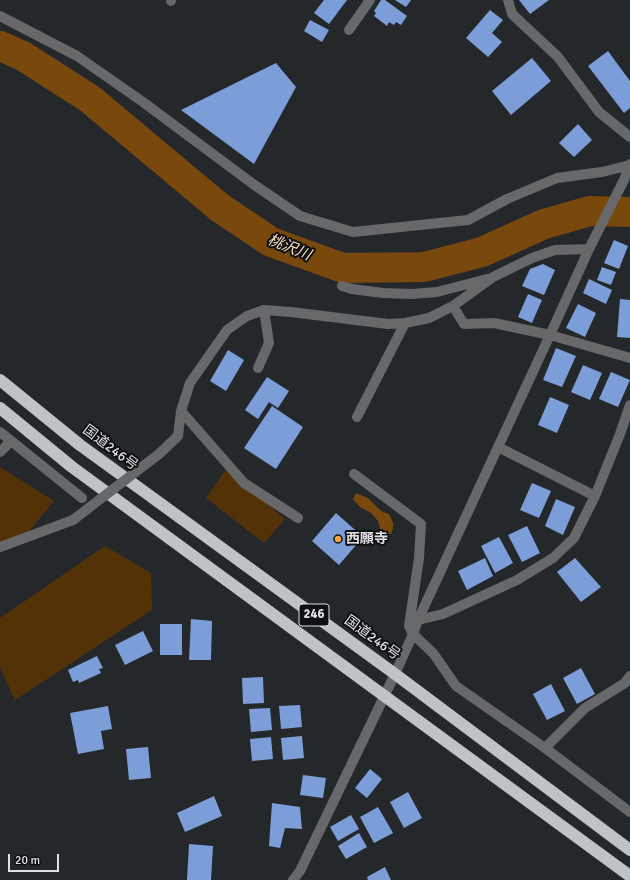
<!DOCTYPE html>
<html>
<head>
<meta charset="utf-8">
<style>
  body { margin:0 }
  #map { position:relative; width:630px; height:880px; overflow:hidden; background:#25282b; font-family:Signika,sans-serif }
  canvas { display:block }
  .scale { position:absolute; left:8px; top:854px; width:51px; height:18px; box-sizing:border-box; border:2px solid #dfe0e3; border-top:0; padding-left:5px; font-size:12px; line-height:14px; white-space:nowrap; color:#dfe0e3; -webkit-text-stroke:3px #0f1012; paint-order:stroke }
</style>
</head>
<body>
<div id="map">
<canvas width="630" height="880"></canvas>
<div class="scale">20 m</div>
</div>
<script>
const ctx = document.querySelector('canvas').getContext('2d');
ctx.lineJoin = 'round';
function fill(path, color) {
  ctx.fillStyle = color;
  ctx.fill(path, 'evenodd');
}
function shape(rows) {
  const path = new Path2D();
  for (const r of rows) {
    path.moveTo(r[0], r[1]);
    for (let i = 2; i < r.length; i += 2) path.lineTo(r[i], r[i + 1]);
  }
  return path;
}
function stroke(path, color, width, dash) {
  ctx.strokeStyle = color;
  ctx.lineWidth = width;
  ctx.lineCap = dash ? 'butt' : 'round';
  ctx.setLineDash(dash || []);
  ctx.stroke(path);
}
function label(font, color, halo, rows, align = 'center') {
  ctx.font = font + ' Signika,"Noto Sans JP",sans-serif';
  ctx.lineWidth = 4;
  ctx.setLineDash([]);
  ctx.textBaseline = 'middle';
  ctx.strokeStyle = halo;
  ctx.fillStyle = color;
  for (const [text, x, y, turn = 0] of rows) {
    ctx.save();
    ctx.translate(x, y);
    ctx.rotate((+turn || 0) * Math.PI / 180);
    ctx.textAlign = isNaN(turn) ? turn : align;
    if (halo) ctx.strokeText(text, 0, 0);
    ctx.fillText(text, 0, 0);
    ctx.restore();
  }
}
fill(shape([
  [0,467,54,501,26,535,0,543],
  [227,468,285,519,264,543,206,498],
  [105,546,151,573,152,610,15,700,0,668,0,618]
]), '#543208');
fill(shape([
  [356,493,368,498,381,511,389,514,393,523,393,529,391,534,382,535,378,521,371,513,360,507,353,499]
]), '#78480d');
stroke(shape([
  [0,46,23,56,90,99,219,207,271,242,343,268,424,267,482,252,544,224,590,211,630,212]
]), '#78480d', 30);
fill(shape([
  [324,0,347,0,329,24,314,13],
  [381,0,385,0,407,16,401,25,396,22,394,25,389,22,387,26,374,16,376,13,374,11],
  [395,0,411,0,406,7],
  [519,0,549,0,530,14],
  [490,10,503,20,492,33,502,42,488,57,466,38],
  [310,20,329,30,322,42,304,31],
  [608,51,630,81,630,108,624,113,588,66],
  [532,58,551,81,511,115,492,91],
  [276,63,296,87,254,164,181,110],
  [578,124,592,140,574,157,559,143],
  [614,240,628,246,619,269,604,263],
  [543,264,555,270,544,295,522,286,530,269],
  [602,267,616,272,611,285,597,280],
  [589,279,612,290,606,304,583,293],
  [528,294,542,300,532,323,518,317],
  [620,299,630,300,630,338,617,337],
  [578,304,596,313,585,337,566,328],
  [556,348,576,356,562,387,543,380],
  [228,350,244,360,226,391,210,381],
  [583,365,602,373,590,400,571,392],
  [611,372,630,380,618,407,599,399],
  [267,377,289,391,278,408,269,402,258,419,245,410],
  [550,397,569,405,557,433,538,425],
  [272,406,303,427,276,469,244,448],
  [532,483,551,491,539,518,520,510],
  [556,499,575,507,563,535,545,526],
  [336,513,363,537,339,565,312,541],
  [527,526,540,553,522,562,508,535],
  [499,537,513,563,495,573,481,546],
  [485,558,493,576,467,590,458,571],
  [575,558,601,587,581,602,557,572],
  [191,619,212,621,211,660,189,660],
  [160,624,182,624,182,655,160,655],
  [143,631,153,651,125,665,115,645],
  [97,656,103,668,99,669,101,673,79,683,78,680,73,682,68,670],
  [581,668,595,694,577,704,563,678],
  [263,677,264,703,243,704,242,678],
  [551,684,565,711,547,720,533,694],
  [300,705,302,727,281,729,279,706],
  [108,706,112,729,101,731,104,749,78,754,70,713],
  [270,708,272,730,251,732,249,709],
  [302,736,304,758,283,760,281,738],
  [271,737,273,759,252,761,250,739],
  [148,747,151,778,129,780,126,749],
  [370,769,382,779,367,798,355,788],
  [303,775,326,778,323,798,300,795],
  [408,792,422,818,404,828,390,802],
  [214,796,222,816,185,832,177,813],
  [272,803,300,807,302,829,285,828,280,848,269,846],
  [378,807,393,833,374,843,360,817],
  [351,815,359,829,338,841,330,827],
  [359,833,367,847,346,859,338,846],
  [189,844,213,846,211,880,187,880],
  [385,867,391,880,368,880,367,877]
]), '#7c9ed8');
stroke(shape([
  [171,0,171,1],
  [508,0,512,14,558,57,599,112,630,137],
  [0,16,77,56,143,102,253,184,300,216,353,232,468,220,507,199,557,178,602,172,630,165],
  [349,30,370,0],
  [342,286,352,289,383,293,412,294,437,292,487,279],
  [453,306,464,324,494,323,550,335,630,358],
  [258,368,269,343,264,310],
  [181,411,244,483,298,518],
  [357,417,405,323],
  [0,432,82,498],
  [498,447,595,496],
  [0,452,11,441],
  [159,454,178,436,181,411,190,383,227,330,247,316,264,310,291,312,388,324,405,323,429,318,453,306,493,277,532,258,555,250,589,249],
  [354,474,421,524,419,558,409,626,413,634,433,653,456,686,545,748,630,812],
  [0,547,73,520],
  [418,620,443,614,517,580,553,558,574,538,595,496,620,434,630,405],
  [545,748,585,708,625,683,630,676],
  [293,880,300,871,395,674,413,634,418,620,498,447,550,335,589,249,624,180,630,164]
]), '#67686a', 10);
stroke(shape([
  [0,380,80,445,395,674,630,850],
  [0,408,72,467,630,876]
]), '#bfc2c7', 12);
stroke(shape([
  [73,520,159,454]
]), '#67686a', 10);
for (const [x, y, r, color] of [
  [338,539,4,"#f5a246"]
]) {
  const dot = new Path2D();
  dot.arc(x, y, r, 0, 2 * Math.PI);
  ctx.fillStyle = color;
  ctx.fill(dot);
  stroke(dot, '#0f1012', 1.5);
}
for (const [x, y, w] of [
  [314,615,30]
]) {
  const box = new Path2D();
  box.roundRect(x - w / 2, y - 11, w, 22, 3);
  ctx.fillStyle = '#0f1012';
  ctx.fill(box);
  stroke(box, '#dfe0e3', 1);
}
label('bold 13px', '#dfe0e3', null, [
  ["246",314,615]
]);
label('14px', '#dfe0e3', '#0f1012', [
  ["国道246号",110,448,37],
  ["国道246号",372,638,36]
]);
label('bold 14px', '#dfe0e3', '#0f1012', [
  ["西願寺",346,539]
], 'left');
label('italic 15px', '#fcdec2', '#0f1012', [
  ["桃沢川",289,248,22]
]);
</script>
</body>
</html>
